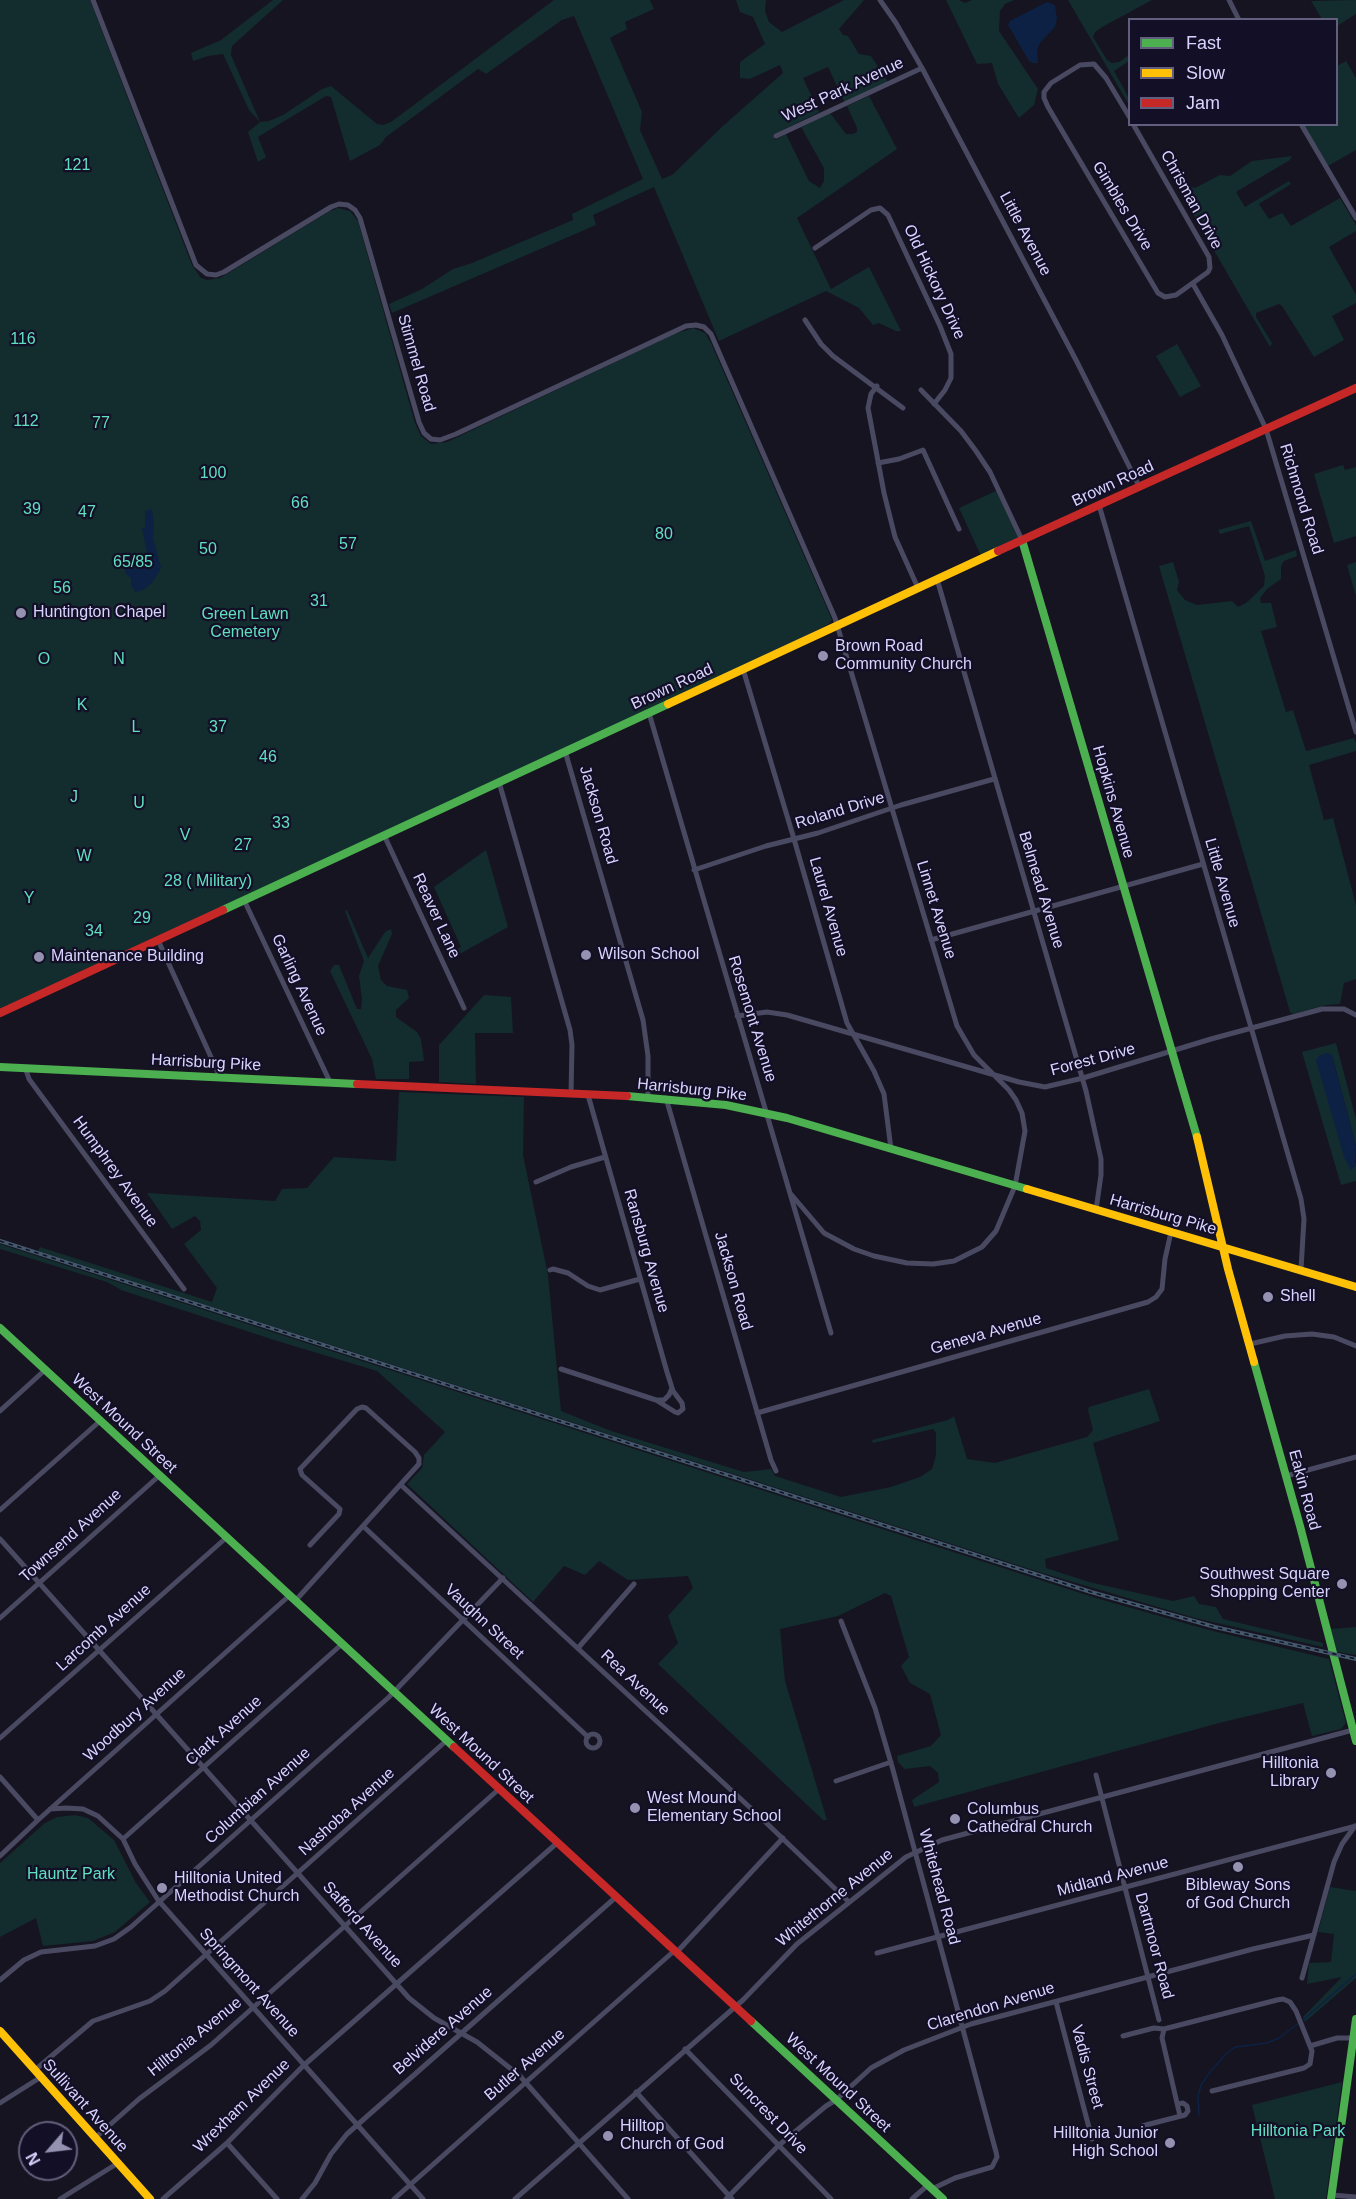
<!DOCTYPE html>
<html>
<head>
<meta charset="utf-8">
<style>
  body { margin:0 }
  #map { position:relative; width:1356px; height:2199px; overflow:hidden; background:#161421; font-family:Arial,sans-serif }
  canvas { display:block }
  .legend { position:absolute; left:1128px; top:18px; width:210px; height:108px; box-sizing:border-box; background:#130f26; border:2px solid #625e7d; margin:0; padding:8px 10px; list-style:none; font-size:18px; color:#d9d4ff }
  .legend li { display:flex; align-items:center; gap:12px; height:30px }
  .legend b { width:30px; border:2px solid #625e7d }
  .north { position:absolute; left:18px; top:2121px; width:60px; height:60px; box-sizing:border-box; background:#130f26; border:2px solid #625e7d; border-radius:50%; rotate:242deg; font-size:16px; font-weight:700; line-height:24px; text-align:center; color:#d9d4ff }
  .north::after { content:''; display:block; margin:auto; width:21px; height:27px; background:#9591b1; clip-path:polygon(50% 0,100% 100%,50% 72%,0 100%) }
</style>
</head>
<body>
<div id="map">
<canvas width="1356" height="2199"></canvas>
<ul class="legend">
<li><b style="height:8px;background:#4caf50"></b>Fast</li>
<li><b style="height:8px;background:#ffc107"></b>Slow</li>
<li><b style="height:8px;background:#c62828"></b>Jam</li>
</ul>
<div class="north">N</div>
</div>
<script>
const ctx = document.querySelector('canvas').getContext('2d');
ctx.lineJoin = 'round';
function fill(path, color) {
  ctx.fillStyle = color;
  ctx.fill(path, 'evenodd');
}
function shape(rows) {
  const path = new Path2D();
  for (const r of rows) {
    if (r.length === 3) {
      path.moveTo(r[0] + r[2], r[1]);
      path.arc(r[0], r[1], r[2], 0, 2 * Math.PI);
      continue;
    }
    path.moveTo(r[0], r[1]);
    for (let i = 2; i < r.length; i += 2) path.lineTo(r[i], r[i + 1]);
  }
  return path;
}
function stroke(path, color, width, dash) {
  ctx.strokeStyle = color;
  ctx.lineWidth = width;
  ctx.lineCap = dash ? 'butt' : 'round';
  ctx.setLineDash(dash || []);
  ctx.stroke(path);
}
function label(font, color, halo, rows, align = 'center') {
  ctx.font = font + ' Arial,sans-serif';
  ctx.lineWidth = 4.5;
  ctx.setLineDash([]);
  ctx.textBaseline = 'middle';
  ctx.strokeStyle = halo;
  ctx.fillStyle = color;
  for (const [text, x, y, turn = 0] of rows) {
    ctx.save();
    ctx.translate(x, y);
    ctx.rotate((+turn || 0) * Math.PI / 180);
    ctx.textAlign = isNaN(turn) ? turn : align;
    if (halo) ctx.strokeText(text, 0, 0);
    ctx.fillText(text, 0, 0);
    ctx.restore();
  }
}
fill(shape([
  [0,0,90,0,192,265,201,278,207,280,220,278,330,211,338,208,350,211,358,221,415,423,421,436,431,444,447,442,674,334,693,328,705,333,711,343,830,615,832,620,829,624,796,641,0,1009],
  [273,0,283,0,232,46,231,55,260,122,269,121,283,115,322,89,331,86,377,124,383,125,391,122,554,0,650,0,654,9,625,22,627,29,610,38,642,112,640,130,662,179,672,175,724,125,783,73,780,65,750,79,740,78,740,62,765,44,753,17,740,12,736,0,766,0,765,11,769,22,782,32,844,0,864,0,839,29,843,35,848,36,859,54,871,56,888,82,845,103,828,67,803,78,819,112,773,135,775,140,786,134,809,181,820,188,824,181,824,168,801,127,830,113,846,134,853,134,857,132,857,128,847,106,869,96,897,149,797,218,831,289,869,267,901,331,896,331,879,323,873,325,859,308,826,291,719,341,654,187,593,215,596,225,392,313,389,304,422,289,453,269,472,263,573,220,572,214,643,179,574,16,562,20,486,74,478,69,386,137,380,145,350,161,331,97,326,96,258,137,266,157,258,162,248,132,260,122,249,110,223,54,208,56,193,61,191,53,221,40],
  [946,0,959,0,965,3,972,0,1014,0,1005,4,1000,11,999,31,1038,89,1034,105,1019,118,998,84,992,63,977,64],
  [1068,0,1152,0,1104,26,1095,32,1093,37,1107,60,1112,63,1119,62,1129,55,1129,61,1114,71,1129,98,1129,105],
  [1356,0,1356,14,1337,26,1336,20,1322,19,1311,1],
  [1346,61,1356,78,1356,150,1328,166,1304,125,1336,124,1337,66],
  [1292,156,1290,160,1236,192,1245,207,1289,181,1291,184,1259,204,1269,219,1282,213,1291,226,1340,198,1356,225,1356,231,1329,247,1356,295,1356,303,1332,316,1344,340,1314,357,1282,306,1279,304,1256,313,1256,317,1272,343,1270,347,1168,171,1172,170,1188,186,1195,188,1220,175,1230,176,1252,161],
  [1177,344,1201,386,1180,397,1156,356],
  [1343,465,1345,470,1356,467,1356,536,1334,543,1314,474],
  [998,490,1021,540,982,558,959,508],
  [1251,521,1265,561,1296,550,1297,556,1284,561,1281,566,1281,579,1267,589,1260,598,1261,603,1271,603,1277,627,1261,631,1286,712,1293,710,1306,751,1354,738,1356,743,1356,751,1309,765,1324,820,1333,818,1356,905,1356,979,1344,983,1340,1004,1326,1005,1293,1014,1290,1012,1159,566,1173,562,1179,582,1177,590,1185,600,1197,605,1232,601,1238,607,1246,603,1264,586,1265,576,1249,526,1220,534,1218,530],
  [1356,562,1356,596,1347,565],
  [486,850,508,927,449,960,447,956,461,947,434,887],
  [347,910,368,958,385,932,391,929,392,934,378,966,381,980,387,986,407,990,409,998,396,1010,396,1017,417,1032,421,1039,424,1061,409,1062,409,1079,376,1079,372,1059,330,971,334,965,339,965,357,1009,361,1009,362,999,359,976,364,961,345,911],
  [484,995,511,997,513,1033,475,1033,476,1084,439,1082,439,1045],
  [1336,1043,1356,1119,1356,1146,1332,1055,1355,1167,1356,1161,1356,1181,1341,1185,1302,1052],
  [399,1092,524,1097,523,1155,548,1275,561,1411,611,1431,744,1472,771,1469,775,1476,841,1497,891,1487,920,1477,932,1469,936,1455,936,1433,933,1429,873,1443,872,1440,948,1420,954,1416,967,1459,995,1463,1087,1437,1093,1430,1088,1410,1089,1407,1149,1389,1160,1421,1093,1443,1119,1540,1045,1559,1046,1568,1089,1582,1173,1601,1194,1596,1199,1604,1216,1607,1223,1619,1323,1643,1323,1647,1195,1618,1039,1572,38,1251,40,1247,212,1302,217,1288,184,1244,201,1230,200,1221,195,1216,172,1229,147,1193,275,1201,282,1189,307,1188,334,1157,396,1161],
  [0,1244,1096,1598,1209,1630,1329,1659,1346,1723,1341,1729,1312,1736,1303,1703,1219,1723,914,1807,912,1800,939,1782,938,1773,930,1766,905,1769,898,1762,897,1756,931,1746,941,1735,930,1694,910,1683,901,1666,909,1657,891,1596,885,1593,838,1616,780,1629,785,1681,827,1820,823,1820,658,1664,678,1643,668,1616,693,1588,688,1576,628,1580,599,1561,585,1575,564,1566,533,1602,407,1484,422,1468,424,1455,445,1432,377,1371,274,1340,121,1290,107,1282,0,1249],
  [1356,1627,1356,1655,1337,1652,1331,1629],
  [75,1815,88,1818,114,1840,136,1883,150,1902,115,1932,93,1941,43,1946,36,1918,0,1937,0,1863,45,1823,57,1817],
  [1330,1887,1356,1891,1356,1978,1305,2022,1303,2017,1342,1977,1307,1984,1309,1963,1331,1962,1334,1934,1318,1932],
  [1342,2082,1326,2199,1275,2199,1252,2105]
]), '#132c2d');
fill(shape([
  [1047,2,1055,5,1057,19,1055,27,1040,43,1037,50,1038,63,1033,63,1029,61,1008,25,1010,21],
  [152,509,154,525,153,538,161,568,152,583,143,590,135,592,131,585,131,578,125,573,126,568,130,563,147,553,142,529,145,527,145,511],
  [1327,1053,1332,1055,1356,1146,1355,1167,1351,1170,1344,1157,1316,1060,1319,1056]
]), '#0d2144');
stroke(shape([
  [1303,2020,1356,1974],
  [1199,2115,1198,2096,1201,2085,1209,2073,1226,2054,1235,2047,1267,2043,1279,2038,1299,2023]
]), '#0d2144', 1.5);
stroke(shape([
  [93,0,196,265,207,274,216,275,224,272,331,207,339,204,348,205,355,210,360,218,419,422,424,433,431,439,440,440,456,434,686,326,696,325,704,327,711,334,835,618,957,1026,974,1055,1009,1090,1016,1100,1022,1113,1025,1131,1015,1186,996,1231,982,1247,954,1261,933,1264,907,1263,874,1256,854,1249,824,1233,790,1193],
  [880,0,896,23,922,68,1077,362,1139,486],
  [1229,0,1239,20],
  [1130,118,1106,78,1094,64,1080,65,1051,83,1044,92,1044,98,1048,107,1158,293,1165,297,1176,295,1208,272,1210,268,1209,257,1133,124],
  [1301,124,1356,218],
  [776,136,922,68],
  [815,248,871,210,880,208,888,215,940,326,951,354,951,378,945,390,934,404],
  [1193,284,1222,335,1266,429,1356,732],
  [805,320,821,344,833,356,903,408],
  [877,386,871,394,868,408,884,493,895,537,918,588],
  [921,390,961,431,976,451,990,472,1022,540],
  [878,463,899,459,923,450,959,529],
  [1099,505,1301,1199,1304,1219,1301,1269],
  [937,579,1086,1091,1101,1159,1101,1175,1096,1210],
  [743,669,794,839,847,1023,874,1071,884,1094,891,1149],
  [649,713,831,1333],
  [565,751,643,1020,648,1056,648,1097],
  [499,782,570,1030,572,1045,571,1094],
  [384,835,464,1008],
  [694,870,766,846,818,833,901,805,994,779],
  [244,900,330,1082],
  [158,940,220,1077],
  [931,940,1203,864],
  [737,1016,767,1012,787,1015,1019,1082,1045,1087,1083,1078,1211,1039,1322,1009,1344,1009,1356,1015],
  [26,1070,29,1079,184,1289],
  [666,1098,771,1460,776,1471],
  [536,1182,571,1167,605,1157],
  [550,1270,553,1269,568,1273,588,1286,600,1290,640,1279],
  [1250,1344,1285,1336,1312,1334,1334,1337,1356,1346],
  [561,1369,656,1400,675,1412,678,1413,683,1409,682,1403,673,1391,667,1372,588,1095],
  [658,1400,664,1400,669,1395,672,1388],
  [0,1411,45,1370],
  [757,1413,1148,1302,1156,1297,1162,1289,1165,1259,1171,1232],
  [1286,1476,1356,1457],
  [401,1485,757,1814,849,1902],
  [0,1510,100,1421],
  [363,1526,588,1737],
  [0,1539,409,1998,434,2018,477,2042,520,2076,628,2199],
  [296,1600,419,1464,419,1458,415,1452,366,1408,362,1407,357,1409,300,1469,302,1475,340,1509,339,1514,310,1545],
  [0,1618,160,1475],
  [841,1621,875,1708,893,1770,996,2152,997,2157,992,2167,955,2178,932,2189],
  [578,1648,634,1584],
  [593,1741,7],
  [0,1738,227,1537],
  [1096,1775,1159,2020],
  [0,1777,38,1820],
  [836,1781,891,1762],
  [50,1809,66,1808,83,1809,98,1816,123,1839,135,1864,158,1900,423,2199],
  [123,1839,342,1644],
  [0,1856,38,1820,290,1595],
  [676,1953,783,1838],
  [877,1953,1356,1826],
  [1302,1978,1334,1862,1342,1844,1355,1826],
  [0,1980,24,1960,41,1952,95,1946,114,1939,131,1927,389,1697,503,1578],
  [1056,2002,1092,2139],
  [1164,2029,1162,2038,1180,2116],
  [1123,2036,1154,2028,1164,2029,1277,2000,1283,1999,1290,2002,1296,2011,1312,2051,1310,2064,1304,2068,1212,2091],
  [1310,2046,1337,2038,1353,2038],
  [685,2049,831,2199],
  [35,2070,93,2021,150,2001,165,1991,446,1741],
  [636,2092,732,2199],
  [0,2103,41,2077],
  [1142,2126,1185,2115,1188,2111,1187,2106,1183,2103,1178,2104],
  [95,2138,139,2099,211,2045,499,1789],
  [227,2143,277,2199],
  [1332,2195,1356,2197],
  [60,2199,118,2163],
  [163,2199,227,2143,303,2066,557,1843],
  [302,2199,315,2183,331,2154,347,2134,616,1897],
  [394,2199,674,1951],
  [515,2199,743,2000,797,1944,906,1857,942,1840,1353,1730],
  [726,2199,778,2146,826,2106,836,2100,871,2068,904,2050,971,2024,1253,1949,1314,1935],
  [912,2199,928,2185]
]), '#4a4962', 5);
stroke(shape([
  [1022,540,1197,1137],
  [223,910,668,704],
  [0,1067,357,1084],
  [627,1096,726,1105,787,1118,1027,1189],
  [0,1328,454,1747],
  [1254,1362,1300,1526,1356,1741],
  [751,2021,943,2199],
  [1331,2199,1356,2019]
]), '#4caf50', 8);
stroke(shape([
  [668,704,998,551],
  [1197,1137,1228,1269,1254,1362],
  [1027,1189,1356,1287],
  [0,2031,150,2199]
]), '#ffc107', 8);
stroke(shape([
  [998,551,1356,388],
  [0,1013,223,910],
  [357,1084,627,1096],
  [454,1747,751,2021]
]), '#c62828', 8);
const rail = shape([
  [0,1241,1091,1592,1215,1627,1356,1659]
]);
stroke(rail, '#43596b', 4);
stroke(rail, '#130f26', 1.5, [4.5]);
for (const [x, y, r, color] of [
  [21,613,6,"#9591b1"],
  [823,656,6,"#9591b1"],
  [586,955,6,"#9591b1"],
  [39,957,6,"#9591b1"],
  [1268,1297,6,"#9591b1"],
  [1342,1584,6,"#9591b1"],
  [1331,1773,6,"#9591b1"],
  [635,1808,6,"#9591b1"],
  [955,1819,6,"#9591b1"],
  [1238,1867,6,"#9591b1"],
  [162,1888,6,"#9591b1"],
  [608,2136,6,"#9591b1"],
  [1170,2143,6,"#9591b1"]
]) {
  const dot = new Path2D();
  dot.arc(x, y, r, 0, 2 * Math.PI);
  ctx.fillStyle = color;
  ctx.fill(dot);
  stroke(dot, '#130f26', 2);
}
label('16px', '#d9d4ff', '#130f26', [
  ["West Park Avenue",843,90,-25],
  ["Chrisman Drive",1191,200,61],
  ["Gimbles Drive",1122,206,59],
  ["Little Avenue",1025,234,62],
  ["Old Hickory Drive",934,282,65],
  ["Stimmel Road",416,363,74],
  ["Brown Road",1113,484,-25],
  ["Richmond Road",1301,499,73],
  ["Brown Road",672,687,-25],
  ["Hopkins Avenue",1113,802,74],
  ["Roland Drive",840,811,-17],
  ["Jackson Road",598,815,74],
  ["Little Avenue",1222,883,74],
  ["Belmead Avenue",1041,890,73],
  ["Laurel Avenue",828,907,74],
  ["Linnet Avenue",936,910,73],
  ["Reaver Lane",436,916,65],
  ["Garling Avenue",299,985,65],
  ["Rosemont Avenue",752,1019,73],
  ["Forest Drive",1093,1060,-15],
  ["Harrisburg Pike",206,1063,3],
  ["Harrisburg Pike",692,1090,6],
  ["Humphrey Avenue",115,1172,54],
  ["Harrisburg Pike",1163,1215,16],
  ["Ransburg Avenue",646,1251,74],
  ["Jackson Road",733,1281,74],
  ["Geneva Avenue",986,1334,-16],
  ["West Mound Street",124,1424,43],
  ["Eakin Road",1304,1490,75],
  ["Townsend Avenue",71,1536,-42],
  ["Vaughn Street",484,1622,43],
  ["Larcomb Avenue",104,1628,-42],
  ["Rea Avenue",635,1683,43],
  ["Woodbury Avenue",135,1715,-42],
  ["Clark Avenue",224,1731,-42],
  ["West Mound Street",481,1754,43],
  ["Columbian Avenue",258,1796,-42],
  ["Nashoba Avenue",347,1812,-42],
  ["Midland Avenue",1113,1877,-15],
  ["Whitehead Road",939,1887,75],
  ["Whitethorne Avenue",835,1898,-39],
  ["Safford Avenue",362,1925,48],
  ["Dartmoor Road",1154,1946,75],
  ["Springmont Avenue",249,1983,48],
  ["Clarendon Avenue",991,2007,-17],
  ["Belvidere Avenue",443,2031,-41],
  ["Hilltonia Avenue",195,2037,-39],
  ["Butler Avenue",525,2065,-41],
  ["Vadis Street",1087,2067,75],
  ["West Mound Street",838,2083,43],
  ["Sullivant Avenue",85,2106,48],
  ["Wrexham Avenue",242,2106,-44],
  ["Suncrest Drive",768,2114,46]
]);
label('16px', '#5fe0c0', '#130f26', [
  ["121",77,166],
  ["116",23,340],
  ["112",26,422],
  ["77",101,424],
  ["100",213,474],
  ["66",300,504],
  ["39",32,510],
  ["47",87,513],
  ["80",664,535],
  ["57",348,545],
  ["50",208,550],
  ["65/85",133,563],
  ["56",62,589],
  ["31",319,602],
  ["Green Lawn",245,615],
  ["Cemetery",245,633],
  ["O",44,660],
  ["N",119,660],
  ["K",82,706],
  ["L",136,728],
  ["37",218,728],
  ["46",268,758],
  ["J",74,798],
  ["U",139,804],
  ["33",281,824],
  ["V",185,836],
  ["27",243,846],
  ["W",84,857],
  ["28 ( Military)",208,882],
  ["Y",29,899],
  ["29",142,919],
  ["34",94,932],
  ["Hauntz Park",71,1875],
  ["Hilltonia Park",1298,2132]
]);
label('16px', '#d9d4ff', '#130f26', [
  ["Huntington Chapel",33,613],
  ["Brown Road",835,647],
  ["Community Church",835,665],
  ["Wilson School",598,955],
  ["Maintenance Building",51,957],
  ["Shell",1280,1297],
  ["Southwest Square",1330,1575,"right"],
  ["Shopping Center",1330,1593,"right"],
  ["Hilltonia",1319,1764,"right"],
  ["Library",1319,1782,"right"],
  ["West Mound",647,1799],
  ["Elementary School",647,1817],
  ["Columbus",967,1810],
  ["Cathedral Church",967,1828],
  ["Hilltonia United",174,1879],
  ["Methodist Church",174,1897],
  ["Bibleway Sons",1238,1886,"center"],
  ["of God Church",1238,1904,"center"],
  ["Hilltop",620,2127],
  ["Church of God",620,2145],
  ["Hilltonia Junior",1158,2134,"right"],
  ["High School",1158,2152,"right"]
], 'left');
</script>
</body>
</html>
